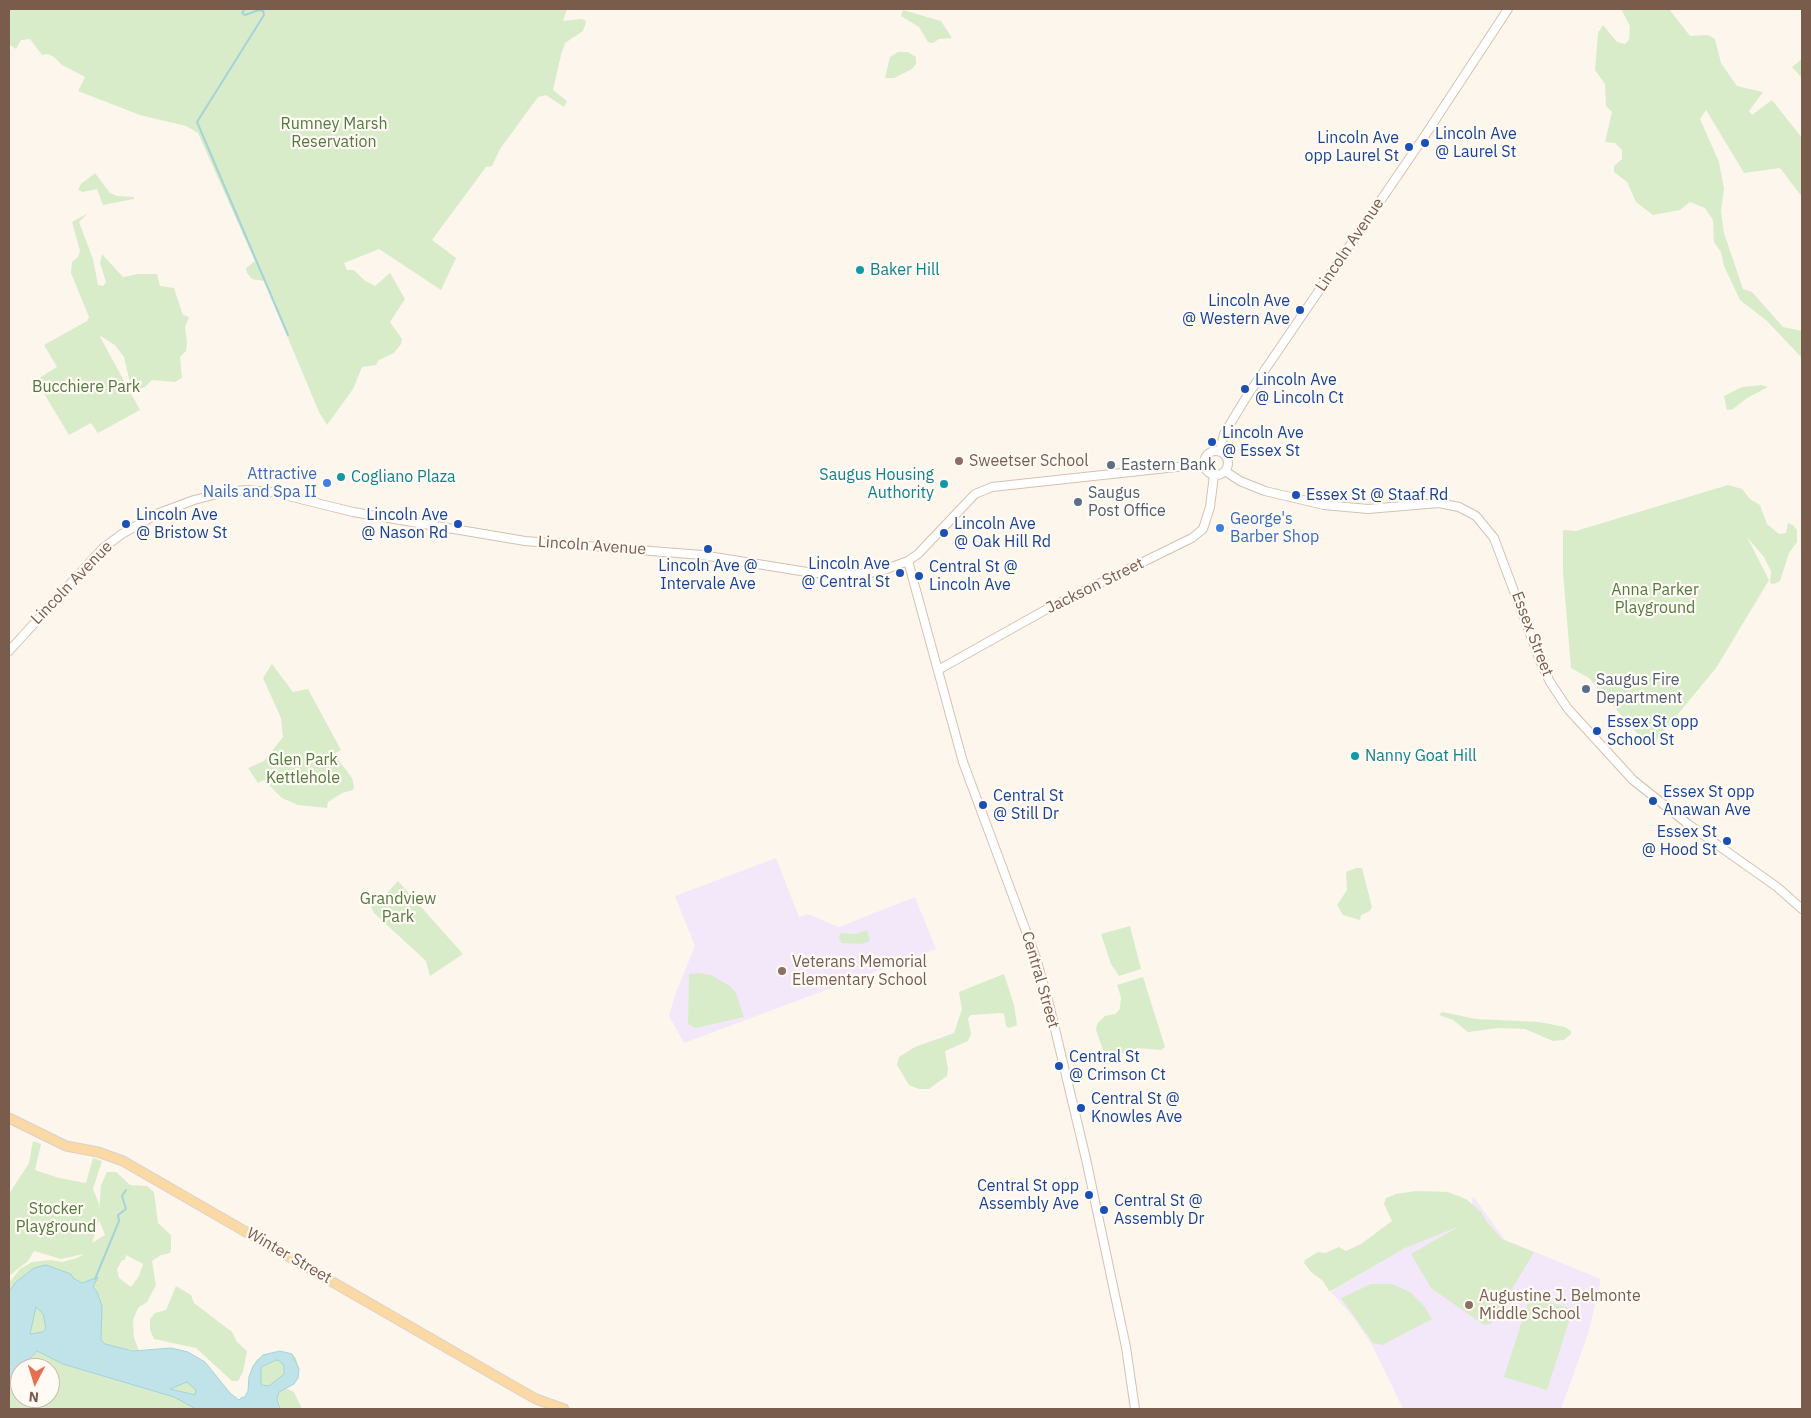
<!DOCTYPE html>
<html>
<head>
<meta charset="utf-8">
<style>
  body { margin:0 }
  #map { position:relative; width:1811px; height:1418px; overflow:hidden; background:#fdf6ec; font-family:"IBM Plex Sans",sans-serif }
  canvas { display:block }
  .frame { position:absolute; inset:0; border:10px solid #7a5c4d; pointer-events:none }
  .north { position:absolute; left:10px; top:1358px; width:50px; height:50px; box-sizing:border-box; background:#fffaf3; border:1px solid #cabbb1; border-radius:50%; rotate:185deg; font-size:14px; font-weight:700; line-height:20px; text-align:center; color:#7a5c4d }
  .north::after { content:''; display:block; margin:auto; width:18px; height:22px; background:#e76f51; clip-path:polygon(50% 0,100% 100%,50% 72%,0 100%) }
</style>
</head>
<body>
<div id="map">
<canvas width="1811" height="1418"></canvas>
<div class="frame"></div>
<div class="north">N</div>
</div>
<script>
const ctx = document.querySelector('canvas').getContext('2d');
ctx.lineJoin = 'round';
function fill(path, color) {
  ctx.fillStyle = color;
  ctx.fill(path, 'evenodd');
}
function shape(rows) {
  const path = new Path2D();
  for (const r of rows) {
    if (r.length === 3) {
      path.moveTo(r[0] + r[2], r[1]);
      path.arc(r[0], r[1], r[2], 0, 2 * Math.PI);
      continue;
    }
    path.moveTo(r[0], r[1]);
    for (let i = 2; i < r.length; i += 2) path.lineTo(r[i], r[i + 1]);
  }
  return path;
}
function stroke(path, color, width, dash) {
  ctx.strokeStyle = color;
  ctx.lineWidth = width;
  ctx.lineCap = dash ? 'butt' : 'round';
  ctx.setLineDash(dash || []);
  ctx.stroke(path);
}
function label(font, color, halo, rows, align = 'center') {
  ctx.font = font + ' "IBM Plex Sans",sans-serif';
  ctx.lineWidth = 4.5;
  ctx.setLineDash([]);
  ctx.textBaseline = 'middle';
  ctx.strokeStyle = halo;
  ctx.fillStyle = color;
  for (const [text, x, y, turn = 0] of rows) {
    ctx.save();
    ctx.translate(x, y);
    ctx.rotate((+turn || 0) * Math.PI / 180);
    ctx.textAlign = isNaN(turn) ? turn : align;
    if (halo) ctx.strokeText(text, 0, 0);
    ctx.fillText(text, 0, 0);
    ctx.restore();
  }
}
fill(shape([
  [776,858,799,917,808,914,839,927,915,897,936,949,684,1043,669,1016,676,992,695,946,675,896],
  [1473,1196,1505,1240,1601,1279,1589,1331,1561,1409,1403,1409,1372,1345,1354,1318,1331,1292,1471,1208]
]), '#f3e8fa');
fill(shape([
  [9,9,567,9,563,21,580,19,585,20,586,23,583,31,565,43,561,55,553,90,567,101,564,107,546,95,538,97,500,149,492,166,486,167,432,240,456,258,441,290,379,249,344,263,347,270,354,270,364,280,375,286,390,273,405,299,390,322,402,339,401,344,394,353,379,360,376,365,362,367,353,389,327,425,319,412,264,281,252,279,247,273,246,268,255,261,198,133,186,126,140,115,78,91,85,77,62,65,54,57,48,54,42,55,30,39,21,40,16,49,10,45],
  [1621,9,1669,9,1690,36,1708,35,1715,39,1721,63,1737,86,1763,92,1749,111,1752,115,1772,100,1802,138,1802,197,1780,168,1744,173,1706,110,1700,119,1719,162,1724,189,1721,211,1724,233,1743,289,1752,292,1783,327,1802,331,1802,358,1767,321,1740,300,1724,266,1721,252,1714,242,1713,220,1705,208,1690,202,1680,210,1653,215,1636,202,1627,182,1614,172,1614,166,1622,159,1622,150,1615,143,1605,142,1612,112,1606,106,1605,84,1595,70,1598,33,1603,25,1617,42,1625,44,1629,40,1630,26],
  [903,10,941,21,952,38,939,39,933,43,928,42,919,27,901,16],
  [908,52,916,57,916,64,912,69,894,78,885,78,890,57,898,52],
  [1802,59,1802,76,1801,77,1792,67],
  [95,173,110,193,117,196,134,197,134,199,103,205,97,189,83,192,78,190,81,184],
  [88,213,79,222,93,259,98,285,103,286,106,282,100,263,102,254,123,277,138,274,157,274,160,286,174,288,183,315,189,317,185,327,187,341,186,351,180,357,182,378,175,382,152,380,145,387,132,391,124,357,115,345,99,335,140,410,98,433,91,423,69,435,36,380,57,367,44,345,87,321,89,317,71,273,72,262,78,257,80,251,72,222],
  [1761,385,1768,387,1747,398,1733,409,1727,410,1724,396,1742,387],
  [1728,485,1742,489,1750,499,1760,505,1767,524,1779,534,1786,533,1788,523,1793,525,1797,530,1797,542,1789,553,1780,581,1774,584,1770,583,1771,571,1764,557,1747,537,1769,580,1716,668,1650,748,1589,678,1571,668,1563,573,1563,530,1576,531],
  [272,664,293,692,308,689,341,750,334,754,352,778,354,787,353,790,342,793,328,802,327,808,298,805,282,798,264,780,258,783,248,768,264,761,283,737,281,718,263,678],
  [1356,868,1362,868,1372,907,1370,911,1361,915,1360,920,1343,915,1337,905,1347,890,1346,872],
  [398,881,463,954,430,976,426,961,374,913,370,905,379,902],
  [1130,926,1141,969,1119,976,1111,964,1101,934],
  [867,930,870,941,861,944,842,943,839,938,841,933,856,934],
  [698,973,711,975,730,986,736,993,744,1017,696,1028,688,1024,689,974],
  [1004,974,1014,1005,1017,1025,1009,1028,1006,1026,1004,1014,1000,1013,971,1015,968,1018,971,1034,968,1041,945,1051,948,1069,947,1076,929,1089,919,1089,909,1085,897,1065,899,1057,915,1047,954,1033,962,1009,959,992],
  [1143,977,1165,1047,1161,1050,1137,1048,1125,1054,1120,1051,1108,1055,1103,1050,1096,1030,1097,1024,1105,1016,1115,1014,1120,1009,1121,997,1117,985],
  [1442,1012,1476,1019,1539,1022,1565,1027,1571,1031,1571,1034,1564,1040,1553,1041,1525,1029,1498,1028,1468,1032,1453,1020,1439,1015],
  [33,1141,41,1144,35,1170,59,1178,86,1183,93,1158,102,1161,93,1189,99,1204,99,1211,101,1185,107,1172,116,1172,130,1185,147,1186,154,1192,158,1223,171,1235,171,1249,170,1253,161,1255,152,1261,156,1285,147,1302,138,1308,133,1320,134,1338,139,1351,9,1331,9,1283,20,1269,32,1262,50,1260,62,1262,77,1258,84,1254,61,1259,34,1251,28,1261,9,1276,9,1194,29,1163],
  [99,1220,105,1235,92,1243,96,1230],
  [126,1255,143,1264,139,1276,131,1287,119,1278,117,1269,122,1260,125,1260],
  [1416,1191,1448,1192,1466,1199,1481,1212,1486,1221,1502,1239,1534,1252,1491,1324,1484,1325,1431,1288,1411,1254,1460,1226,1405,1248,1333,1290,1329,1291,1323,1281,1311,1272,1304,1263,1305,1260,1318,1252,1325,1253,1339,1247,1346,1251,1361,1244,1392,1221,1384,1204,1386,1198,1396,1194],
  [1371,1284,1392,1284,1410,1292,1424,1306,1432,1319,1382,1345,1373,1343,1341,1298],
  [176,1286,191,1295,194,1303,232,1332,237,1342,247,1351,243,1372,238,1381,232,1381,196,1348,154,1339,150,1330,150,1319,155,1313,166,1310],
  [1530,1296,1573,1309,1547,1390,1504,1377],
  [37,1351,63,1363,91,1372,188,1380,197,1390,206,1409,9,1409,9,1381],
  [20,1368,50,1368,50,1398,20,1398],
  [280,1351,292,1354,296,1358,299,1369,298,1378,286,1388,294,1392,302,1409,280,1409,279,1402,271,1388,248,1383,251,1371,256,1360,263,1355]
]), '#d8ecc9');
const water = shape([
  [46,1265,71,1274,73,1278,82,1283,98,1277,93,1287,97,1292,102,1306,101,1340,105,1344,133,1351,171,1348,188,1352,205,1362,230,1393,239,1400,242,1397,244,1398,248,1391,249,1377,253,1366,263,1355,280,1351,292,1354,299,1369,298,1378,294,1384,279,1392,277,1399,280,1409,196,1409,174,1397,63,1364,37,1351,9,1381,9,1292,16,1282,34,1268,46,1265],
  [36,1307,43,1314,46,1328,43,1332,30,1334,36,1307],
  [276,1360,280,1361,284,1366,284,1374,269,1386,261,1385,261,1367,276,1360],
  [187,1382,196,1390,195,1395,170,1389,187,1382]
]);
fill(water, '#bfe3e8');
stroke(water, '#a5d3da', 1);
stroke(shape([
  [245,9,242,13,245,15,259,10,263,11,264,15,197,122,288,335],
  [95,1279,119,1221,118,1215,126,1209,122,1196,126,1190]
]), '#a5d3da', 2);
const secondary = shape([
  [1220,451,1224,434,1247,396,1426,134,1508,9],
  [1216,463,12],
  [1225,471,1240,481,1265,491,1324,505,1368,509,1439,503,1459,507,1476,516,1494,538,1541,663,1550,682,1568,709,1633,780,1688,824,1777,887,1802,909],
  [908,561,963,762,1036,958,1049,1004,1086,1159,1126,1347,1135,1409],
  [9,651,103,548,122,534,159,513,194,500,221,493,246,490,272,492,353,512,525,541,702,555,813,573,855,575,881,571,908,561,918,554,975,494,992,487,1204,464],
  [938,670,1047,609,1192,538,1203,529,1210,507,1214,475]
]);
const primary = shape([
  [9,1118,66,1146,98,1152,123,1161,513,1386,536,1399,564,1409]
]);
stroke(secondary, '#d6c0b0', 10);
stroke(primary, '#dad1cd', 11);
stroke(secondary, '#fff', 8);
stroke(primary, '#fbd9a5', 9);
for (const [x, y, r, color] of [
  [1425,143,5,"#1a4fb4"],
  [1409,147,5,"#1a4fb4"],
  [860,270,5,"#0f9aa8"],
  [1300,310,5,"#1a4fb4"],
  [1245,389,5,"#1a4fb4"],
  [1212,442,5,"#1a4fb4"],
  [959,461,5,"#8d6e63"],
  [1111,465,5,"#5c6f8a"],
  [341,477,5,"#0f9aa8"],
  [327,483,5,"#3f7fe0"],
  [944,484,5,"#0f9aa8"],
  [1296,495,5,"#1a4fb4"],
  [1078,502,5,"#5c6f8a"],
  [126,524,5,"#1a4fb4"],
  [458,524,5,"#1a4fb4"],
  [1220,528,5,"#3f7fe0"],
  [944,533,5,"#1a4fb4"],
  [708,549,5,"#1a4fb4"],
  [900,573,5,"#1a4fb4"],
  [919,576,5,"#1a4fb4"],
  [1586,689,5,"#5c6f8a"],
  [1597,731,5,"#1a4fb4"],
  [1355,756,5,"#0f9aa8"],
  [1653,801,5,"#1a4fb4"],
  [983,805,5,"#1a4fb4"],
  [1727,841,5,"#1a4fb4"],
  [782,971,5,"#8d6e63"],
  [1059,1066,5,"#1a4fb4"],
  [1081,1108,5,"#1a4fb4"],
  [1089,1195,5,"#1a4fb4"],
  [1104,1210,5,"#1a4fb4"],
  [1469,1305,5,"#8d6e63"]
]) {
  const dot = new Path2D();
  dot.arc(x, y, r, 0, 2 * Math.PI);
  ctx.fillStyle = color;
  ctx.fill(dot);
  stroke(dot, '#fffaf3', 2);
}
label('16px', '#537a41', '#fffaf3', [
  ["Rumney Marsh",334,124],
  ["Reservation",334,142],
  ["Bucchiere Park",86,387],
  ["Anna Parker",1655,590],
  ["Playground",1655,608],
  ["Glen Park",303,760],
  ["Kettlehole",303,778],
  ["Grandview",398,899],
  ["Park",398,917],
  ["Stocker",56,1209],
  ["Playground",56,1227]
]);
label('16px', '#164399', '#fffaf3', [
  ["Lincoln Ave",1435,134],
  ["@ Laurel St",1435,152],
  ["Lincoln Ave",1399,138,"right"],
  ["opp Laurel St",1399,156,"right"],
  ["Lincoln Ave",1290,301,"right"],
  ["@ Western Ave",1290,319,"right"],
  ["Lincoln Ave",1255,380],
  ["@ Lincoln Ct",1255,398],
  ["Lincoln Ave",1222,433],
  ["@ Essex St",1222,451],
  ["Essex St @ Staaf Rd",1306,495],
  ["Lincoln Ave",136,515],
  ["@ Bristow St",136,533],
  ["Lincoln Ave",448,515,"right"],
  ["@ Nason Rd",448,533,"right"],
  ["Lincoln Ave",954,524],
  ["@ Oak Hill Rd",954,542],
  ["Lincoln Ave",890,564,"right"],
  ["@ Central St",890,582,"right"],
  ["Lincoln Ave @",708,566,"center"],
  ["Intervale Ave",708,584,"center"],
  ["Central St @",929,567],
  ["Lincoln Ave",929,585],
  ["Essex St opp",1607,722],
  ["School St",1607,740],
  ["Essex St opp",1663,792],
  ["Anawan Ave",1663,810],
  ["Central St",993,796],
  ["@ Still Dr",993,814],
  ["Essex St",1717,832,"right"],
  ["@ Hood St",1717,850,"right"],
  ["Central St",1069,1057],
  ["@ Crimson Ct",1069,1075],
  ["Central St @",1091,1099],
  ["Knowles Ave",1091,1117],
  ["Central St opp",1079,1186,"right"],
  ["Assembly Ave",1079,1204,"right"],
  ["Central St @",1114,1201],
  ["Assembly Dr",1114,1219]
], 'left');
label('16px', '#7a5c4d', '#fffaf3', [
  ["Lincoln Avenue",1350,245,-56],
  ["Lincoln Avenue",592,546,4],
  ["Lincoln Avenue",72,583,-46],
  ["Jackson Street",1095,586,-26],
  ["Essex Street",1532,634,69],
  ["Central Street",1040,980,74],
  ["Winter Street",289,1256,30]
]);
label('16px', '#0d838f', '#fffaf3', [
  ["Baker Hill",870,270],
  ["Saugus Housing",934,475,"right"],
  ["Authority",934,493,"right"],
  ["Cogliano Plaza",351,477],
  ["Nanny Goat Hill",1365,756]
], 'left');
label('16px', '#785e54', '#fffaf3', [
  ["Sweetser School",969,461],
  ["Veterans Memorial",792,962],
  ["Elementary School",792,980],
  ["Augustine J. Belmonte",1479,1296],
  ["Middle School",1479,1314]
], 'left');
label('16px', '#4e5e75', '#fffaf3', [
  ["Eastern Bank",1121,465],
  ["Saugus",1088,493],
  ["Post Office",1088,511],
  ["Saugus Fire",1596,680],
  ["Department",1596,698]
], 'left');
label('16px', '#366cbe', '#fffaf3', [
  ["Attractive",317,474],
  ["Nails and Spa II",317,492],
  ["George's",1230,519,"left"],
  ["Barber Shop",1230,537,"left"]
], 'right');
</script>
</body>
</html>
